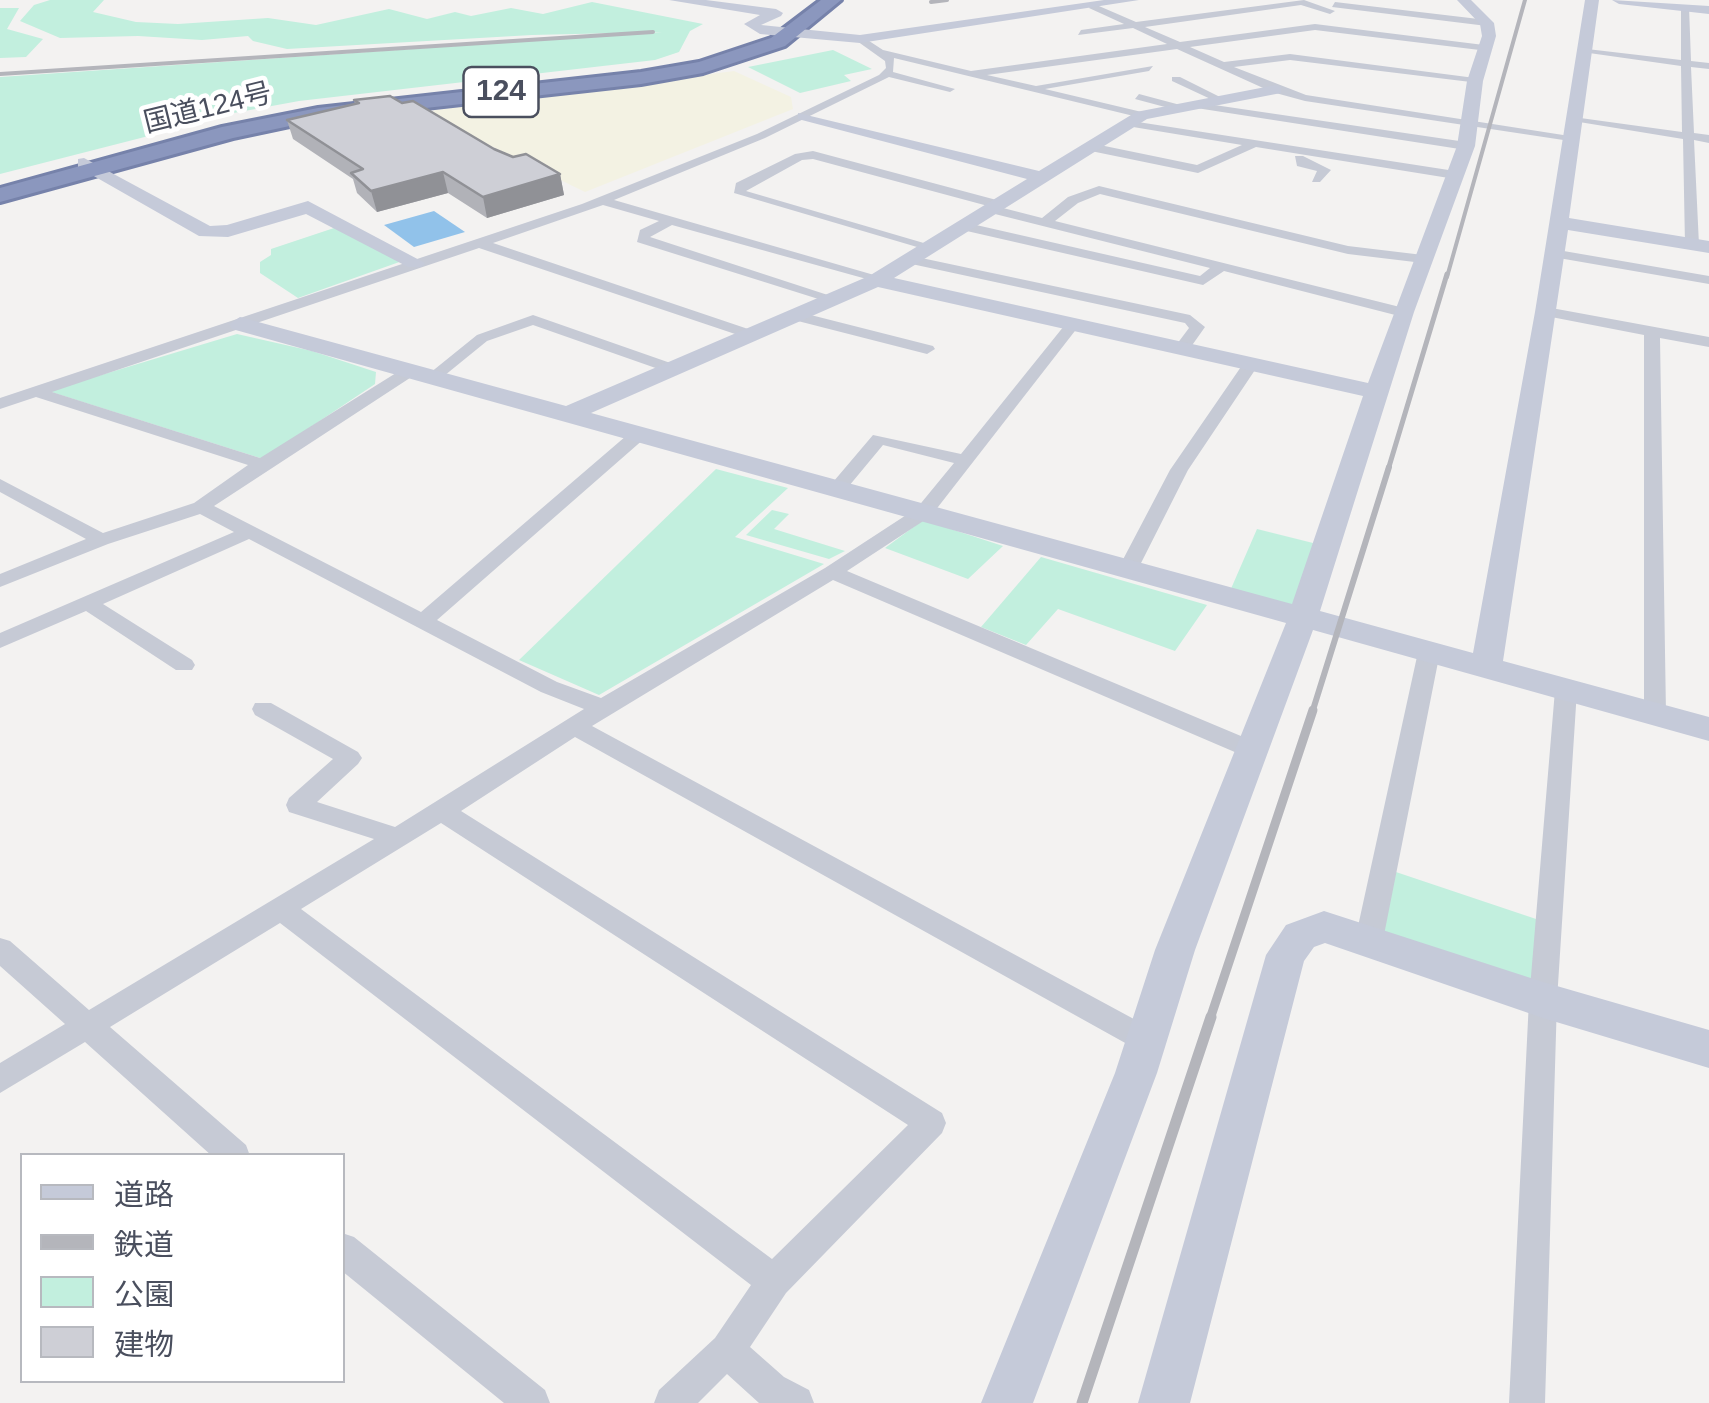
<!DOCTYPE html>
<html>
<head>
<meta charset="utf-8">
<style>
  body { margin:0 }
  #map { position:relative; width:1709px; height:1403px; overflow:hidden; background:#f3f2f1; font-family:Helvetica,"Noto Sans JP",sans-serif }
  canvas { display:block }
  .legend { position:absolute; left:20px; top:1153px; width:325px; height:230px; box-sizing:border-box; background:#fff; border:2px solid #b7b9bf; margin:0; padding:12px 18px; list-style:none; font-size:30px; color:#4a4f5e }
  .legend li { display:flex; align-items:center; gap:20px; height:50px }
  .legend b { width:50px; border:2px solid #b7b9bf }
</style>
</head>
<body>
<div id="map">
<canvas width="1709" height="1403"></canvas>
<ul class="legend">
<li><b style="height:12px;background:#c5cad9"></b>道路</li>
<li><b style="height:12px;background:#b4b5bb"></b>鉄道</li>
<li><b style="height:28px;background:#c2efde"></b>公園</li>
<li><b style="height:28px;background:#cecfd6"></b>建物</li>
</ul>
</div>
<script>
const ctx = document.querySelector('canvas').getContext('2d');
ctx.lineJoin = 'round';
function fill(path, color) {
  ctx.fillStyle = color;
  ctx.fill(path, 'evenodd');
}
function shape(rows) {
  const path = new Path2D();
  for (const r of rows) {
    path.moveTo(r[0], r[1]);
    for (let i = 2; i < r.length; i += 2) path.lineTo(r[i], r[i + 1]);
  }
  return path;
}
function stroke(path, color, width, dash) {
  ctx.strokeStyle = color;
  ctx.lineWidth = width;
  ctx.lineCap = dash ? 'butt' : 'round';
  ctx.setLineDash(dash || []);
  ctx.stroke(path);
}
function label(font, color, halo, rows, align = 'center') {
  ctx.font = font + ' Helvetica,"Noto Sans JP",sans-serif';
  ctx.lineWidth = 9;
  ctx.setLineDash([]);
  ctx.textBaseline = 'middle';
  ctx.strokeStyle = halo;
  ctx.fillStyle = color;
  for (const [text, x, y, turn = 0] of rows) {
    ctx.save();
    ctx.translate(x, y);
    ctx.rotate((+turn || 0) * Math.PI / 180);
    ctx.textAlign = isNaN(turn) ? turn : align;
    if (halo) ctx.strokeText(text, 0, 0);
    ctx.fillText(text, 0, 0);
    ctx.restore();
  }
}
fill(shape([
  [50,0,104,0,93,12,136,22,178,24,268,18,316,25,389,9,427,19,455,12,471,16,511,8,543,14,592,2,703,24,690,31,679,52,655,60,299,101,190,121,172,130,0,174,0,77,662,32,532,35,287,49,253,41,248,36,202,40,138,36,60,38,20,21,34,5],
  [0,8,19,8,7,29,43,39,26,57,0,58],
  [833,50,872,69,844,75,851,81,800,93,748,67],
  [340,226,405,260,298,298,260,273,260,262,271,255,271,249],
  [237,334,312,351,376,372,375,384,263,459,48,391],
  [716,469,788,488,735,537,824,564,599,695,519,660],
  [772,510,789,514,774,529,845,551,829,559,746,535],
  [923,520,1003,546,968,579,885,548],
  [1257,529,1317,544,1297,605,1285,606,1230,591],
  [1041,557,1207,605,1175,651,1058,609,1026,645,981,627],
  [1387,869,1542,921,1539,996,1373,938]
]), '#c2efde');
fill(shape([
  [734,71,791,97,793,109,585,192,422,112]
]), '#f3f2e3');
fill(shape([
  [434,211,465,232,414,247,384,225]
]), '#91c2ea');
const highway = shape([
  [821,0,841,0,785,46,703,73,641,84,318,120,233,138,0,202,0,188,222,127,318,108,641,72,699,62,771,38,821,0]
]);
stroke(highway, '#7682aa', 6);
fill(shape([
  [1304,0,1335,11,1330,14,1301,5,1145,27,1180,42,1315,24,1492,46,1488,51,1315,30,1190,47,1224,62,1290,54,1475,78,1479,83,1290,60,1234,67,1306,95,1576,137,1570,141,1305,101,1272,92,1177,49,987,75,1036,86,1153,66,1149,71,1045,89,1146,113,1142,118,894,58,893,72,955,89,950,92,889,77,765,138,614,200,881,277,881,283,672,225,650,237,840,299,828,302,637,242,640,230,659,221,603,205,493,243,757,332,757,338,747,338,479,248,52,392,260,458,404,368,416,368,416,374,214,506,421,612,633,430,645,430,645,438,437,620,557,682,601,698,825,568,917,508,954,463,883,445,844,492,837,494,828,488,873,435,961,454,1068,321,1078,321,1078,327,931,516,847,571,1260,744,1264,750,1260,756,1244,756,833,580,592,726,1156,1031,1160,1040,1156,1049,1146,1053,1136,1049,575,737,461,811,942,1113,946,1123,942,1133,786,1293,750,1347,784,1377,809,1390,814,1403,759,1403,727,1374,698,1403,654,1403,659,1390,715,1338,751,1285,280,923,110,1027,246,1145,250,1156,212,1156,85,1042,0,1093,0,1063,65,1024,0,966,0,938,10,941,89,1010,374,839,289,812,286,805,289,798,333,759,255,715,252,709,255,703,271,703,358,752,362,758,358,764,317,802,395,827,584,709,541,692,249,539,103,604,192,660,195,665,192,670,176,670,86,611,0,648,0,633,234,532,200,514,108,544,0,587,0,574,86,539,0,492,0,479,103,533,194,503,248,465,36,397,0,409,0,398,582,204,757,134,879,75,886,68,885,61,857,41,857,37,863,37,883,50,971,71,1167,44,1133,28,1078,35,1081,30,1124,24,1089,8,1092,3,1136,22,1304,0],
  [441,823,908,1125,772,1259,301,909,441,823],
  [1335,2,1487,20,1492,23,1487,26,1332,7,1335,2],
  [1681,5,1689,7,1691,61,1709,63,1709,69,1691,67,1694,133,1709,135,1709,143,1694,140,1699,245,1692,249,1685,245,1683,139,1567,120,1573,117,1682,132,1681,66,1582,52,1587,49,1681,60,1681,5],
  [1172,77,1180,77,1226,100,1217,102,1172,81,1172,77],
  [1139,94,1184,106,1186,108,1180,111,1135,99,1139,94],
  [1194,102,1466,142,1472,146,1466,150,1190,107,1194,102],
  [1125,120,1455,171,1461,175,1455,179,1256,147,1198,173,1086,150,1086,144,1090,143,1197,165,1242,145,1121,125,1125,120],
  [813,151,1004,202,1003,208,1042,218,1068,197,1099,186,1348,246,1423,255,1430,259,1423,263,1348,254,1100,194,1078,203,1055,221,1408,309,1411,312,1403,317,1224,271,1203,285,958,229,956,226,963,222,1200,276,1210,268,987,212,988,206,813,159,802,160,746,191,934,246,934,252,734,193,736,183,795,154,813,151],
  [1295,156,1303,156,1331,170,1320,182,1312,182,1317,171,1297,166,1295,156],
  [1552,249,1709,276,1709,284,1547,256,1547,250,1552,249],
  [912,256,1190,315,1205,327,1188,351,1182,353,1174,348,1189,328,1185,323,907,263,905,260,912,256],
  [1546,307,1709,337,1709,347,1660,338,1666,714,1655,722,1644,714,1644,335,1541,315,1538,312,1546,307],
  [795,311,933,346,935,349,927,354,790,319,787,316,795,311],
  [533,315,679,366,681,369,667,372,533,325,487,341,439,380,425,377,477,335,533,315],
  [1251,359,1259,364,1188,470,1138,569,1135,573,1121,573,1118,569,1170,470,1245,361,1251,359],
  [1429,645,1440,652,1383,940,1379,948,1369,951,1359,948,1355,940,1418,652,1429,645],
  [1566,682,1577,690,1557,1000,1545,1403,1509,1403,1529,1000,1555,690,1566,682],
  [342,1233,354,1237,545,1390,550,1403,504,1403,342,1271,342,1233]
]), '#c6cad5');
fill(shape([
  [669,0,706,0,776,9,783,13,781,16,761,25,860,35,1104,0,1139,0,860,43,760,34,744,24,760,15,669,0],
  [1457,0,1471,0,1494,23,1496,36,1483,81,1475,146,1414,312,1320,611,1473,653,1535,312,1585,0,1599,0,1569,218,1709,241,1709,253,1568,230,1503,661,1709,717,1709,741,1313,630,1195,950,1157,1073,1033,1403,981,1403,1115,1073,1155,950,1286,623,232,329,229,324,240,317,566,406,869,276,1027,179,798,119,798,113,1039,171,1136,112,1276,85,1281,87,1281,93,1147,119,894,278,1368,383,1457,146,1467,81,1482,36,1480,24,1457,0],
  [878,287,1363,396,1292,604,591,413,878,287],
  [1612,0,1709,6,1709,14,1619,4,1612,0],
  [84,158,210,226,227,225,308,201,425,263,422,267,408,267,306,214,228,237,199,236,78,167,78,159,84,158],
  [1324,911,1543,982,1709,1030,1709,1068,1543,1018,1325,943,1314,947,1304,961,1190,1403,1138,1403,1266,955,1286,925,1324,911]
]), '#c5cad9');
fill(highway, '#8b97be');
stroke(shape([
  [931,2,947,0],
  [0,74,653,32],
  [1447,277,1525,0]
]), '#b4b5bb', 4);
stroke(shape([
  [1388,470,1447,274]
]), '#b4b5bb', 5);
stroke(shape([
  [1312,713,1389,467]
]), '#b4b5bb', 6);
stroke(shape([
  [1210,1019,1313,710]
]), '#b4b5bb', 9);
stroke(shape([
  [1082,1403,1211,1017]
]), '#b4b5bb', 11);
fill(shape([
  [354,100,402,103,494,149,560,174,564,195,487,218,448,193,377,212,357,193,353,179,293,139,287,120,355,104]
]), '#b1b2b8');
fill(shape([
  [443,172,448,193,377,212,371,191],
  [560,174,564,195,487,218,483,197]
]), '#909196');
const building = shape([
  [390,96,402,103,413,101,494,149,513,157,526,154,560,174,483,197,443,172,371,191,351,173,363,169,287,120,359,103,354,100,390,96]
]);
fill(building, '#cecfd6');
stroke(building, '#909196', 2.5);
label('28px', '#4a4f5e', '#fff', [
  ["国道124号",208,109,-14]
]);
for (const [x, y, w] of [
  [501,92,75]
]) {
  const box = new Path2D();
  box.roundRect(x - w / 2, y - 25, w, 50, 8);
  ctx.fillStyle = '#fff';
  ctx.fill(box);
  stroke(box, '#4a4f5e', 2.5);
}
label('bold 30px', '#4a4f5e', null, [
  ["124",501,92]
]);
</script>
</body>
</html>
